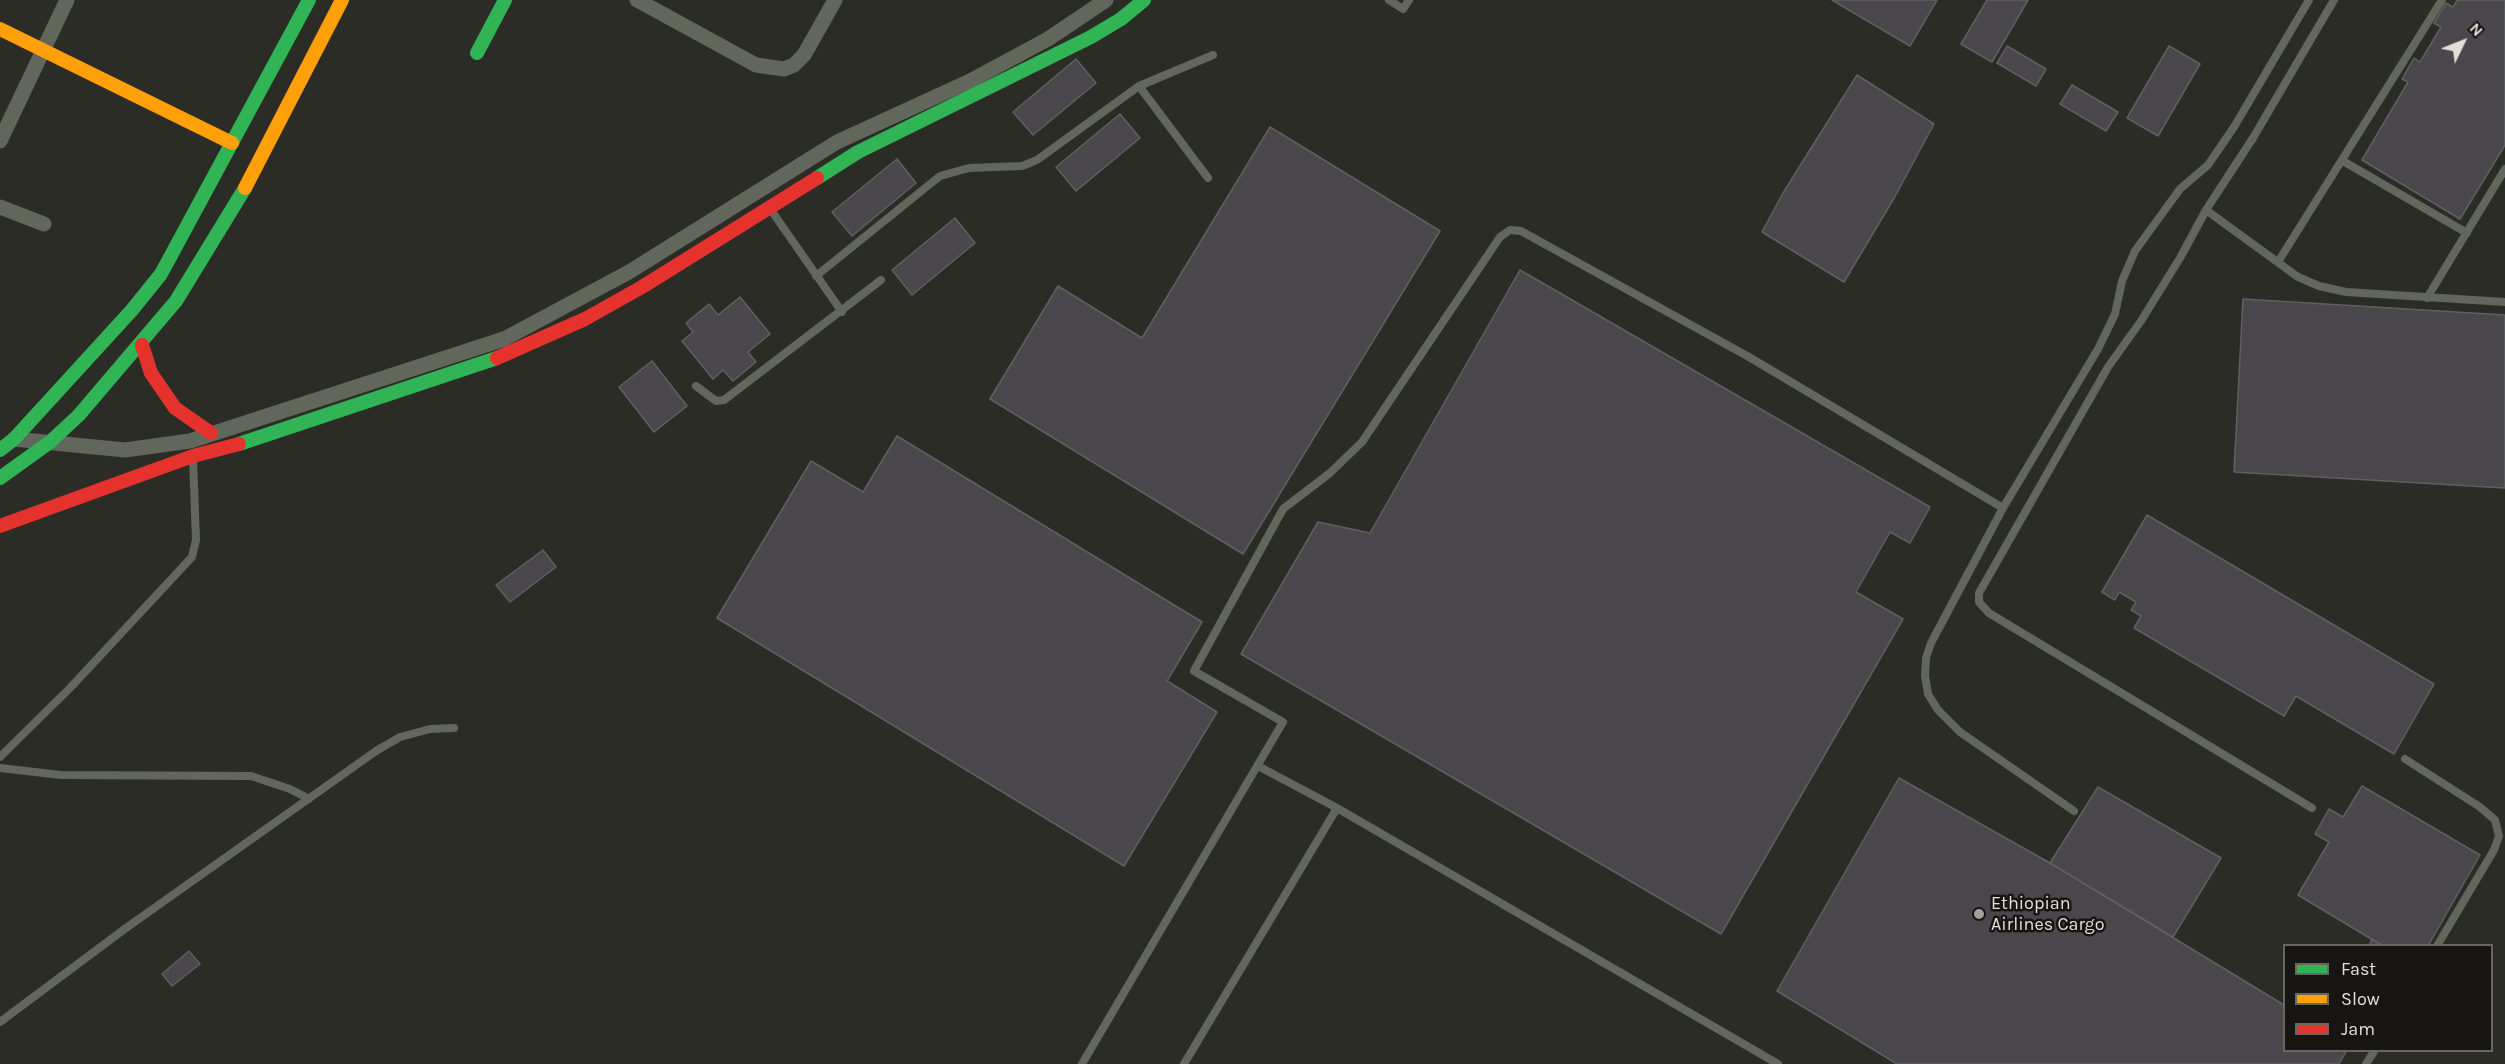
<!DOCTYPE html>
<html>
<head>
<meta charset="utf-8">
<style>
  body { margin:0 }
  #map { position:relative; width:2505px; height:1064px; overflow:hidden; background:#2c2c27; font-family:Karla,sans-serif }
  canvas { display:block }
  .legend { position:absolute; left:2283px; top:944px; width:210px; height:108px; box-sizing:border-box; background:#161511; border:2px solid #676661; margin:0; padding:8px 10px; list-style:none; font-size:18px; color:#e0dfd9 }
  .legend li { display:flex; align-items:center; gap:12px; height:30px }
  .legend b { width:30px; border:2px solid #676661 }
  .north { position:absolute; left:2433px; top:12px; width:60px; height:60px; -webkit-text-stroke:4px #161511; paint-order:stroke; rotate:47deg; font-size:16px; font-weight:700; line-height:24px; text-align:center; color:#e0dfd9 }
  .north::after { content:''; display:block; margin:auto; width:21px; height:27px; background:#e0dfd9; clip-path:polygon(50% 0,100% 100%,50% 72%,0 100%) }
</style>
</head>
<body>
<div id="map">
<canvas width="2505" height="1064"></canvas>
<ul class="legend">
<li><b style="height:8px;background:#30b455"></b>Fast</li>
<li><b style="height:8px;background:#ff9f0a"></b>Slow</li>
<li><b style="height:8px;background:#e5322d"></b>Jam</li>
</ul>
<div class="north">N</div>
</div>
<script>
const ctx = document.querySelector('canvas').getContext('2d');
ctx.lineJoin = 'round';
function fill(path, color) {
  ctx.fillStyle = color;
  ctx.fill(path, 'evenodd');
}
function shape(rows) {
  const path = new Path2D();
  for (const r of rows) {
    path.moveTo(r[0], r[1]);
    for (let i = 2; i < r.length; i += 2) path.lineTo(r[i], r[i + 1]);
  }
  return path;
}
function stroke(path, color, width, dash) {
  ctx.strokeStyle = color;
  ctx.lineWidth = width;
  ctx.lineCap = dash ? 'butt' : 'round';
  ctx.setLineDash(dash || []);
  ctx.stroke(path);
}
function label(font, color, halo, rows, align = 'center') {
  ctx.font = font + ' Karla,sans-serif';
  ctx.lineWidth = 5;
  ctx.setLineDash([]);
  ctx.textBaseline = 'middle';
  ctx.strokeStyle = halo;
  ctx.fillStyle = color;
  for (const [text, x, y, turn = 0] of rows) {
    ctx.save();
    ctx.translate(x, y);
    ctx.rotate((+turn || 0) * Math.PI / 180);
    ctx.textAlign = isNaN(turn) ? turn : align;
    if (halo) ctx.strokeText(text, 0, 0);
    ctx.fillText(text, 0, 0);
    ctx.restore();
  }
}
const building = shape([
  [1832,0,1937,0,1910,46,1832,0],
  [1987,0,2028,0,1992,62,1961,44,1987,0],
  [2457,0,2505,0,2505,145,2460,219,2362,160,2408,82,2402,79,2414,58,2420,62,2441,27,2434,23,2446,3,2453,7,2457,0],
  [2007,46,2046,69,2036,86,1997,63,2007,46],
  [2169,46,2200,64,2158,136,2127,118,2169,46],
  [1076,59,1096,83,1033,135,1013,112,1076,59],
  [1857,75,1934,124,1893,200,1844,282,1762,232,1783,193,1857,75],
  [2072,85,2118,112,2106,131,2060,104,2072,85],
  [1120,114,1140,138,1076,191,1056,167,1120,114],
  [1270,127,1440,231,1243,554,990,399,1058,286,1142,338,1270,127],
  [897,159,916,183,852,236,832,212,897,159],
  [955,218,975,243,912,295,892,270,955,218],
  [1520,270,1930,507,1910,543,1890,532,1856,592,1903,619,1721,934,1241,654,1318,522,1370,533,1520,270],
  [740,297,770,334,748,352,756,362,733,381,723,370,713,379,682,341,693,332,686,323,709,304,718,315,740,297],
  [2243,299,2505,315,2505,488,2234,472,2243,299],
  [652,361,687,406,654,432,619,387,652,361],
  [897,436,1202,622,1167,681,1217,712,1124,866,717,618,811,461,863,492,897,436],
  [2147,515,2434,684,2394,754,2296,696,2284,716,2134,628,2141,616,2131,610,2136,602,2119,592,2115,600,2102,592,2147,515],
  [543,550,556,567,510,602,496,585,543,550],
  [1899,778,2050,863,2284,1005,2284,1050,2347,1050,2339,1064,1897,1064,1777,991,1899,778],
  [2362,786,2480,855,2428,946,2383,946,2298,895,2329,842,2315,834,2329,809,2343,817,2362,786],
  [2098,787,2221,858,2173,937,2050,863,2098,787],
  [2372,939,2383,946,2369,946,2372,939],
  [189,951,200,964,172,986,162,974,189,951]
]);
fill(building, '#49464c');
stroke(building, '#60605f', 1.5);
stroke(shape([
  [1389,0,1403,9,1409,0],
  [1139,86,1208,178],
  [2343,161,2467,233],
  [771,210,842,312],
  [2206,210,2298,277,2319,286,2346,292,2505,302],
  [2278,262,2442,0],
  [816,276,940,176,969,168,1022,166,1037,160,1139,86,1213,55],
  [2427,298,2505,169],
  [696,386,716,401,724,400,881,280],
  [0,757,71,687,192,557,196,540,193,458],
  [2405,759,2480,807,2495,820,2499,836,2494,850,2437,946],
  [1258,766,1337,808,1778,1064],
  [0,768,61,775,251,776,290,789,309,799],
  [2312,808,1989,613,1979,602,1979,593,2108,367,2141,321,2180,258,2206,210,2253,138,2334,0],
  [2074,811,1960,732,1938,710,1928,694,1925,676,1926,658,1931,643,2003,508,2098,349,2115,314,2122,281,2135,251,2180,189,2208,165,2234,127,2309,0],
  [0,1022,126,928,376,751,400,737,430,729,454,728],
  [1082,1064,1283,722,1194,671,1283,509,1330,473,1362,442,1500,237,1510,230,1521,231,1749,357,2003,508],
  [1184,1064,1337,808],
  [2366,1064,2375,1050]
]), '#62675c', 8);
stroke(shape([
  [637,0,756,65,784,69,794,65,804,55,835,0],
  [0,141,67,0],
  [0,207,44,224],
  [14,439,125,450,190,441,504,339,629,272,837,142,970,81,1048,39,1106,0]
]), '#62675c', 15);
stroke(shape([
  [477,53,505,0],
  [817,178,858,152,1091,37,1121,19,1144,0],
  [239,444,497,358],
  [0,450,14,439,132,310,161,274,309,0],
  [0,478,50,442,79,415,176,301,245,188]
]), '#30b455', 14);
stroke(shape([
  [0,29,232,143],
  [245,188,342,0]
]), '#ff9f0a', 14);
stroke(shape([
  [142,345,151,373,175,408,211,433],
  [497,358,585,319,642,287,817,178],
  [0,526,193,456,239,444]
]), '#e5322d', 14);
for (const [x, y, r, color] of [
  [1979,914,6,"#a1a09b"]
]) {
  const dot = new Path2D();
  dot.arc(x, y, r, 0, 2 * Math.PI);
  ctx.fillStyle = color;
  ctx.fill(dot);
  stroke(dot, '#161511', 2);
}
label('18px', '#e0dfd9', '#161511', [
  ["Ethiopian",1991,904],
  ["Airlines Cargo",1991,925]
], 'left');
</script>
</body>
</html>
